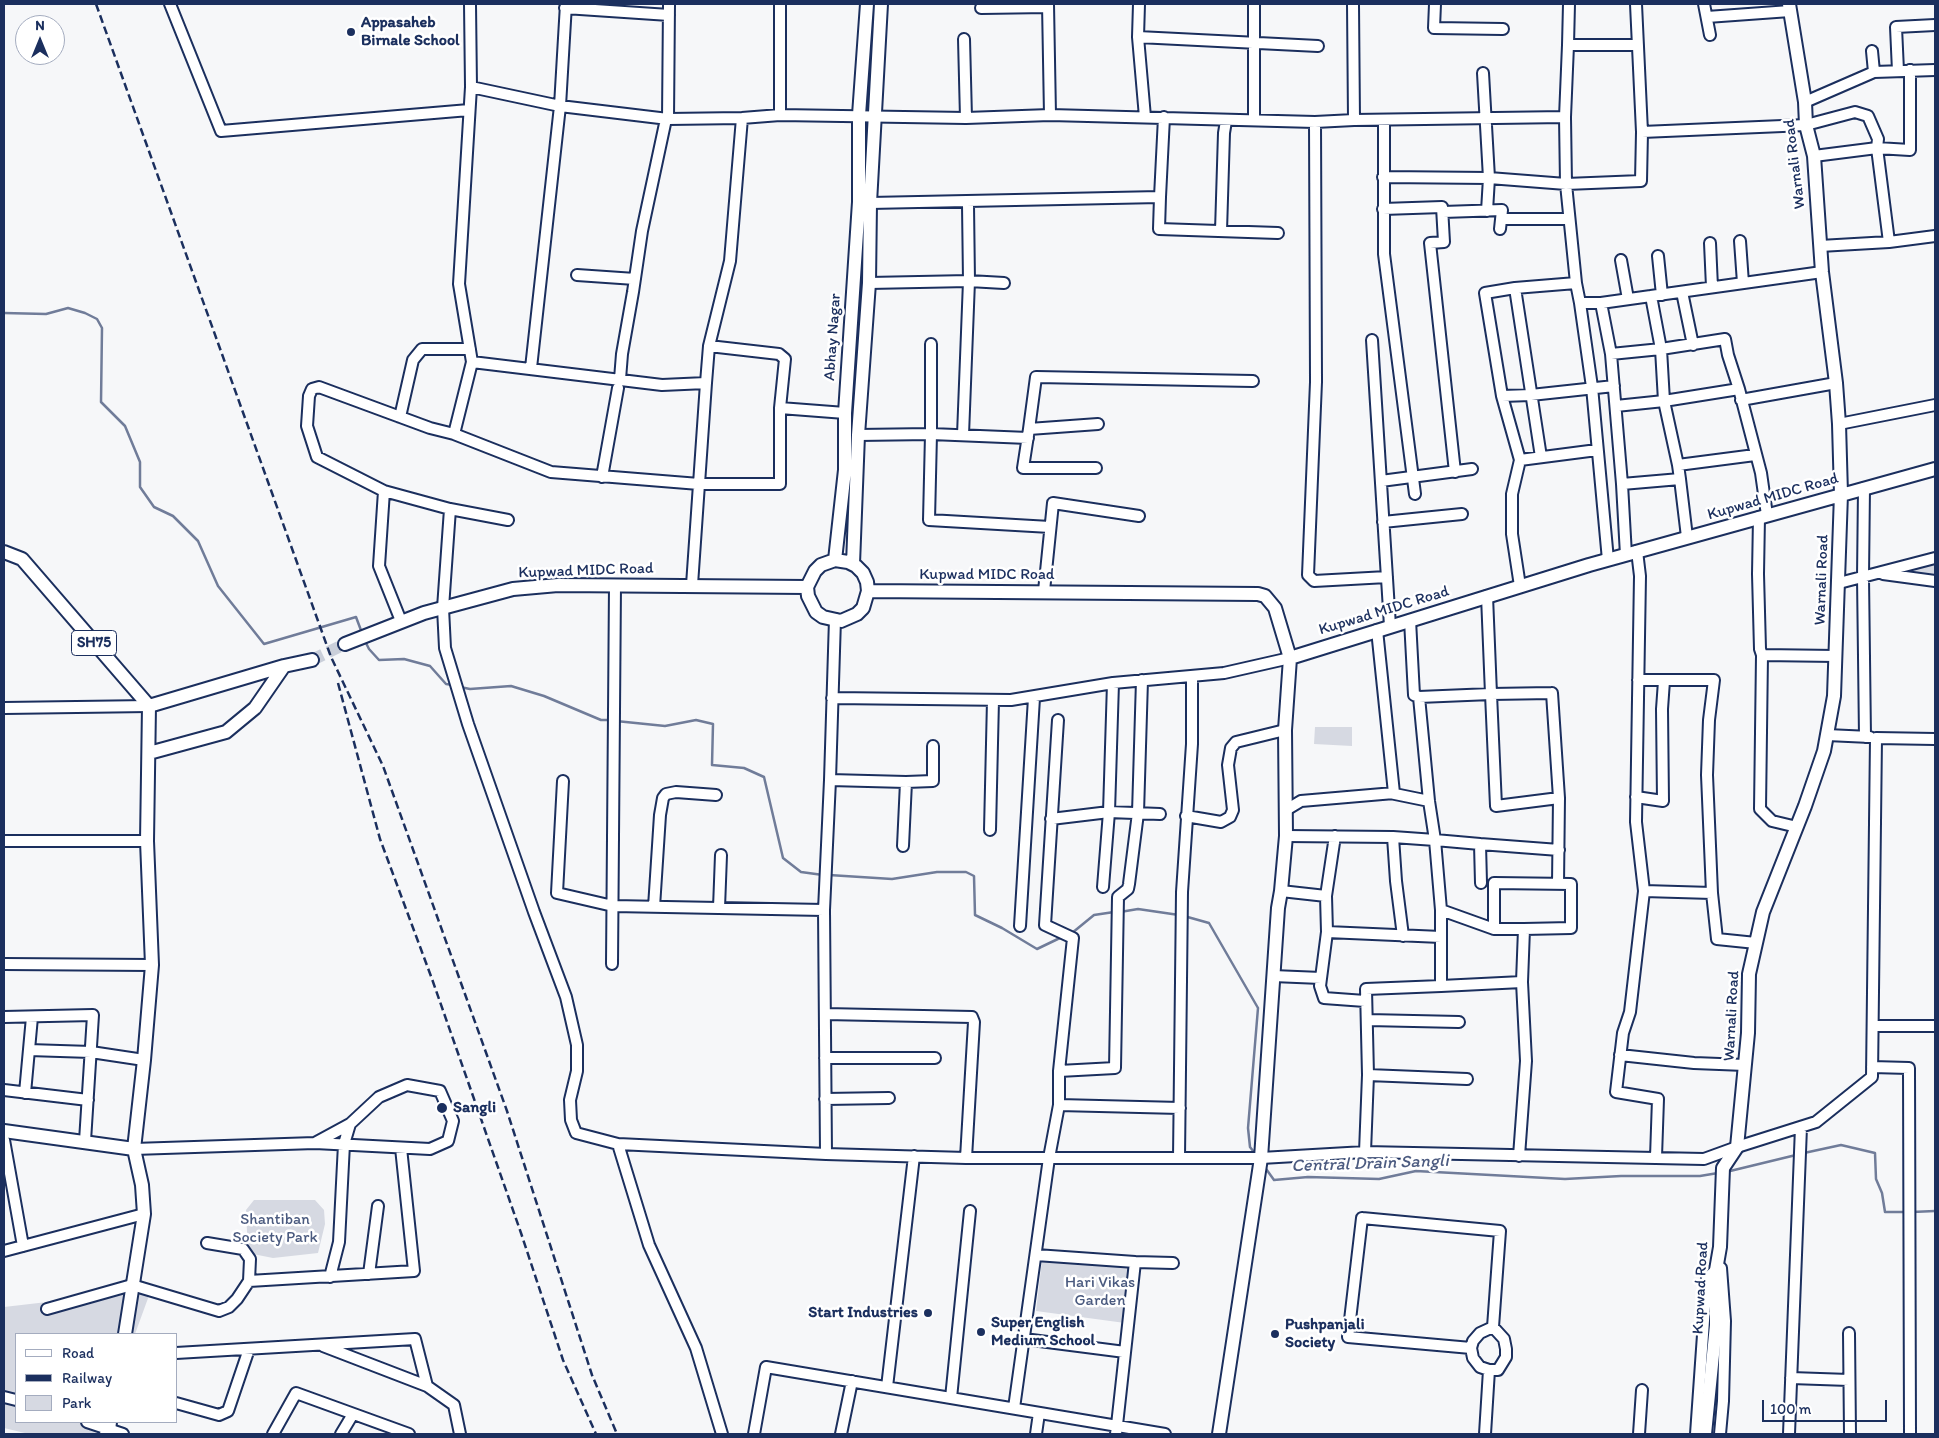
<!DOCTYPE html>
<html>
<head>
<meta charset="utf-8">
<style>
  body { margin:0 }
  #map { position:relative; width:1939px; height:1438px; overflow:hidden; background:#f6f7f9; font-family:Itim,sans-serif }
  canvas { display:block }
  .frame { position:absolute; inset:0; border:5px solid #1b2f5e; pointer-events:none }
  .legend { position:absolute; left:15px; top:1333px; width:162px; height:90px; box-sizing:border-box; background:#fff; border:1px solid #a4acbf; margin:0; padding:6px 9px; list-style:none; font-size:15px; color:#1b2f5e }
  .legend li { display:flex; align-items:center; gap:10px; height:25px }
  .legend b { width:25px; border:1px solid #a4acbf }
  .north { position:absolute; left:15px; top:15px; width:50px; height:50px; box-sizing:border-box; background:#fff; border:1px solid #a4acbf; border-radius:50%; rotate:0deg; font-size:14px; font-weight:700; line-height:20px; text-align:center; color:#1b2f5e }
  .north::after { content:''; display:block; margin:auto; width:18px; height:22px; background:#1b2f5e; clip-path:polygon(50% 0,100% 100%,50% 72%,0 100%) }
  .scale { position:absolute; left:1762px; top:1400px; width:125px; height:22px; box-sizing:border-box; border:2px solid #1b2f5e; border-top:0; padding-left:6px; font-size:15px; line-height:18px; white-space:nowrap; color:#1b2f5e; -webkit-text-stroke:4px #fff; paint-order:stroke }
</style>
</head>
<body>
<div id="map">
<canvas width="1939" height="1438"></canvas>
<div class="frame"></div>
<ul class="legend">
<li><b style="height:6px;background:#fff"></b>Road</li>
<li><b style="height:6px;background:#1b2f5e"></b>Railway</li>
<li><b style="height:14px;background:#d6d9e2"></b>Park</li>
</ul>
<div class="north">N</div>
<div class="scale">100 m</div>
</div>
<script>
const ctx = document.querySelector('canvas').getContext('2d');
ctx.lineJoin = 'round';
function fill(path, color) {
  ctx.fillStyle = color;
  ctx.fill(path, 'evenodd');
}
function shape(rows) {
  const path = new Path2D();
  for (const r of rows) {
    path.moveTo(r[0], r[1]);
    for (let i = 2; i < r.length; i += 2) path.lineTo(r[i], r[i + 1]);
  }
  return path;
}
function stroke(path, color, width, dash) {
  ctx.strokeStyle = color;
  ctx.lineWidth = width;
  ctx.lineCap = dash ? 'butt' : 'round';
  ctx.setLineDash(dash || []);
  ctx.stroke(path);
}
function label(font, color, halo, rows, align = 'center') {
  ctx.font = font + ' Itim,sans-serif';
  ctx.lineWidth = 5;
  ctx.setLineDash([]);
  ctx.textBaseline = 'middle';
  ctx.strokeStyle = halo;
  ctx.fillStyle = color;
  for (const [text, x, y, turn = 0] of rows) {
    ctx.save();
    ctx.translate(x, y);
    ctx.rotate((+turn || 0) * Math.PI / 180);
    ctx.textAlign = isNaN(turn) ? turn : align;
    if (halo) ctx.strokeText(text, 0, 0);
    ctx.fillText(text, 0, 0);
    ctx.restore();
  }
}
fill(shape([
  [1935,561,1935,574,1893,572],
  [1315,727,1352,727,1352,746,1314,744],
  [254,1200,315,1200,324,1210,325,1224,318,1253,273,1258,248,1253,246,1210],
  [1042,1260,1130,1267,1125,1323,1036,1311],
  [151,1290,135,1334,16,1334,16,1422,104,1422,100,1434,29,1434,4,1428,4,1307]
]), '#d6d9e2');
stroke(shape([
  [4,313,46,314,68,308,85,313,97,319,102,328,101,402,125,426,140,462,140,487,154,507,173,516,198,541,218,586,264,644,356,617,362,633],
  [365,641,369,649,379,660,404,659,430,666,446,684,453,685],
  [460,687,470,689,511,686,544,696,601,720,611,720],
  [616,721,665,726,696,720,713,724,712,765,744,768,764,777,783,858,801,872,823,875],
  [829,875,892,879,937,872,966,872,974,876,975,915,1002,928,1037,949,1062,937],
  [1120,912,1138,909,1179,915],
  [1184,916,1209,923,1258,1008,1248,1128,1250,1147,1257,1156],
  [1072,933,1094,915,1114,912],
  [1804,1153,1841,1145,1875,1153,1876,1179,1882,1193,1885,1212,1906,1212],
  [1264,1166,1274,1180,1308,1177,1379,1179,1416,1171,1565,1179,1621,1176,1700,1176,1718,1173],
  [1726,1172,1796,1155],
  [1912,1212,1935,1211]
]), '#707c99', 2.5);
stroke(shape([
  [312,660,345,644]
]), '#cacfda', 12, [12, 6]);
const minor = shape([
  [170,4,221,131,469,110],
  [470,4,471,87],
  [1048,4,1050,115],
  [1139,4,1138,37,1145,117],
  [1254,4,1254,120],
  [1353,4,1354,120],
  [1435,4,1434,28,1503,29],
  [1704,4,1710,35],
  [565,8,669,15],
  [981,8,1048,7],
  [1707,17,1790,11],
  [1138,37,1318,46],
  [964,39,966,118],
  [1568,45,1569,4],
  [1872,51,1874,72],
  [1898,71,1896,27,1935,25],
  [1483,73,1489,178,1487,211],
  [1805,102,1874,72,1935,70],
  [780,115,780,4],
  [668,119,669,4],
  [1384,120,1384,254,1415,494],
  [1315,122,1316,382,1308,575,1314,581,1387,577],
  [1642,132,1806,125,1855,112,1868,116,1878,139,1877,148,1814,156],
  [1383,177,1489,178,1566,184,1641,181,1642,132,1636,4],
  [1160,197,1164,117],
  [870,203,1160,197,1159,229,1278,233],
  [1383,209,1442,207,1444,242,1430,243,1455,472],
  [1443,212,1502,210,1500,229],
  [1501,219,1567,219],
  [1221,231,1224,133,1226,121],
  [1740,241,1743,283],
  [1889,242,1877,148,1910,150,1910,70],
  [1710,243,1712,287],
  [1820,246,1889,242,1935,236],
  [1658,256,1662,295],
  [1621,260,1628,299],
  [577,275,635,279],
  [869,283,969,281,968,205],
  [1576,283,1566,184,1565,117,1568,45,1638,45],
  [1515,288,1541,457],
  [1682,292,1693,345],
  [1651,296,1661,349,1664,401,1739,389,1761,473,1767,515],
  [1580,303,1592,387,1608,560],
  [1601,303,1611,354,1622,484],
  [1372,340,1390,626],
  [1611,354,1661,349,1725,339,1728,355,1739,389],
  [472,362,662,385,706,383,709,346,730,261,742,118],
  [531,368,560,106,566,4],
  [620,379,622,354,633,292,642,231,666,119],
  [1502,396,1485,293,1515,288,1576,283,1580,303,1601,303,1822,272],
  [1741,400,1836,383],
  [1616,406,1664,401,1678,465],
  [780,408,845,413],
  [400,417,413,360,422,349,470,349],
  [1839,424,1935,405],
  [1029,429,1036,377,1253,381],
  [454,434,472,362,459,284,471,87,560,106,668,119,742,118,780,115,966,118,1050,115,1315,122,1354,120,1565,117],
  [858,435,931,434,931,344],
  [963,435,969,281,1004,283],
  [1028,438,931,434,929,520,1050,527],
  [1520,460,1597,450],
  [1096,468,1023,468,1029,429,1098,424],
  [602,477,618,388],
  [1680,479,1687,537],
  [1381,481,1472,469],
  [1864,488,1863,577,1865,737],
  [384,491,317,457,307,426,309,396,312,389,319,387,430,428,454,434,551,472,699,484,780,484,780,408,785,359,779,354,709,346],
  [450,509,443,608,445,648,468,724,534,912,566,997,577,1045,577,1071,570,1100,571,1120,576,1133,618,1144],
  [1759,517,1758,574,1760,649,1762,655,1760,809,1772,821,1797,827],
  [1383,522,1462,514],
  [1637,551,1640,576,1636,822,1644,891,1630,1012,1623,1033,1616,1092,1658,1099,1656,1157],
  [1626,555,1622,484,1680,479,1678,465,1755,455],
  [1883,574,1935,581],
  [1839,583,1935,558],
  [692,585,706,383],
  [1520,586,1512,534,1512,494,1520,460,1502,396,1531,395,1614,386],
  [1044,591,1053,503,1139,516],
  [1410,620,1414,695,1419,697,1491,694,1487,596],
  [401,621,379,566,384,491,450,509,508,520],
  [1762,655,1836,656],
  [1638,680,1714,680,1709,720,1707,775,1712,893],
  [1552,693,1559,798,1496,806,1491,694,1552,693],
  [832,698,1011,700,1113,683,1224,673,1290,658],
  [4,708,149,706],
  [1058,720,1045,925,1073,938,1059,1071],
  [1827,735,1870,737],
  [830,780,906,782,903,846],
  [563,781,557,893,613,906,824,910],
  [906,782,933,781,933,746],
  [1390,793,1429,801],
  [1636,797,1663,801,1662,709,1664,681],
  [1286,810,1301,801,1394,793,1377,630],
  [1186,816,1221,822,1230,817,1233,810,1228,765,1231,748,1236,742,1285,730],
  [1051,819,1109,812,1160,814],
  [990,830,993,700],
  [1286,836,1393,837,1435,840,1429,801,1419,697],
  [1393,837,1396,881,1403,936],
  [4,841,147,841],
  [1481,883,1480,844,1559,850],
  [1558,884,1559,798],
  [1103,887,1109,812,1113,683],
  [1281,891,1326,896,1327,932],
  [1644,891,1712,893,1717,939,1756,943],
  [1326,896,1335,836],
  [654,907,660,815,663,798,666,794,676,792,716,795],
  [719,908,721,855],
  [1441,910,1435,840,1480,844],
  [1020,926,1034,698],
  [1494,929,1494,883,1571,884,1571,928,1524,929],
  [4,964,152,965],
  [612,964,615,585],
  [1273,976,1321,978],
  [1365,1001,1324,998,1320,986,1327,932,1441,937],
  [825,1014,972,1017,974,1022,966,1158],
  [4,1017,93,1015,85,1141],
  [1368,1020,1459,1022],
  [1873,1026,1935,1026],
  [29,1050,91,1052,144,1060],
  [1620,1055,1694,1063,1745,1065],
  [825,1058,935,1058],
  [1872,1067,1909,1068,1910,1434],
  [1368,1075,1467,1079],
  [4,1090,88,1100],
  [25,1093,32,1017],
  [825,1099,889,1098],
  [1059,1105,1059,1071,1115,1068,1118,897,1128,889,1129,884,1138,813,1142,680],
  [4,1140,23,1246],
  [134,1149,315,1143,430,1149,448,1141,453,1121,440,1091,407,1085,379,1097,350,1124,315,1143],
  [1365,1152,1368,1075,1366,989,1441,986],
  [826,1154,966,1158,1261,1158,1365,1152,1704,1159,1737,1147,1816,1122,1872,1077,1876,738,1935,739],
  [1519,1156,1526,1061,1522,982,1524,929,1494,929,1441,910,1441,986,1522,982],
  [1179,1158,1182,892,1192,744,1192,677],
  [1362,1218,1500,1231,1493,1327,1504,1339,1506,1349,1506,1357,1498,1370,1489,1370,1480,1367,1473,1358,1471,1348,1348,1337,1362,1218],
  [207,1243,243,1249,250,1259,249,1281],
  [4,1251,144,1214],
  [1036,1255,1135,1262,1116,1434],
  [1135,1262,1173,1263],
  [369,1274,378,1206],
  [330,1277,339,1242,344,1144,350,1124],
  [47,1309,132,1285,219,1311,229,1307,237,1299,249,1281,414,1271,401,1148],
  [1849,1333,1850,1434],
  [1024,1339,1125,1352],
  [323,1346,427,1386],
  [1471,1348,1473,1341,1480,1333,1493,1327],
  [176,1353,415,1339,427,1386,454,1405,460,1434],
  [1791,1378,1849,1380],
  [887,1387,914,1156],
  [4,1397,16,1400],
  [951,1398,970,1211],
  [176,1403,219,1415,228,1411,249,1349],
  [1014,1408,1049,1158,1059,1105,1180,1108],
  [87,1422,123,1434],
  [273,1434,296,1393,409,1434],
  [341,1434,353,1414],
  [722,1434,696,1348,649,1245,618,1144,826,1154,824,910,830,780,835,619],
  [754,1434,766,1367,1165,1434],
  [841,1434,852,1381],
  [1036,1434,1039,1413],
  [1485,1434,1489,1370],
  [1639,1434,1642,1390],
  [1696,1434,1707,1278,1716,1270],
  [1720,1434,1723,1401,1725,1321,1721,1268],
  [1789,1434,1801,1127]
]);
const major = shape([
  [4,552,22,559,149,706,147,841,152,965,144,1060,134,1149],
  [835,560,845,470,845,413,859,202,859,115,867,4],
  [835,560,848,562,856,566,863,573,867,582,868,591,863,608,857,614,841,621,823,617,816,612,808,596,807,587,815,571,821,565,835,560],
  [853,564,858,435,869,283,870,203,881,4],
  [868,591,1258,594,1265,596,1275,608,1290,658,1589,565,1935,469],
  [345,644,424,613,513,589,558,585,807,587],
  [149,706,284,666],
  [149,753,226,732,255,708,284,666,312,660],
  [4,1131,134,1149,142,1185,144,1214,125,1334],
  [106,1434,109,1430,110,1422],
  [1219,1434,1261,1158,1278,908,1281,891,1286,836,1285,730,1290,658],
  [1705,1434,1716,1325,1716,1270,1720,1247,1723,1168,1737,1147,1748,1033,1749,974,1763,912,1805,806,1824,751,1834,696,1841,494,1839,424,1836,383,1822,272,1814,156,1806,125,1805,102,1789,4]
]);
stroke(minor, '#1b2f5e', 14);
stroke(major, '#1b2f5e', 16);
stroke(minor, '#fff', 10);
stroke(major, '#fff', 12);
stroke(shape([
  [96,4,331,657,383,766,507,1111,592,1375,617,1434],
  [338,683,380,839,432,979,521,1233,563,1360,596,1434]
]), '#1b2f5e', 2.5, [8, 4]);
for (const [x, y, r, color] of [
  [351,32,5,"#1b2f5e"],
  [442,1108,6,"#1b2f5e"],
  [928,1313,5,"#1b2f5e"],
  [981,1332,5,"#1b2f5e"],
  [1275,1334,5,"#1b2f5e"]
]) {
  const dot = new Path2D();
  dot.arc(x, y, r, 0, 2 * Math.PI);
  ctx.fillStyle = color;
  ctx.fill(dot);
  stroke(dot, '#fff', 2);
}
for (const [x, y, w] of [
  [94,643,45]
]) {
  const box = new Path2D();
  box.roundRect(x - w / 2, y - 12.5, w, 25, 4);
  ctx.fillStyle = '#fff';
  ctx.fill(box);
  stroke(box, '#1b2f5e', 1);
}
label('bold 15px', '#1b2f5e', null, [
  ["SH75",94,643]
]);
label('bold 16px', '#1b2f5e', '#fff', [
  ["Appasaheb",361,23],
  ["Birnale School",361,41],
  ["Sangli",453,1108],
  ["Start Industries",918,1313,"right"],
  ["Super English",991,1323],
  ["Medium School",991,1341],
  ["Pushpanjali",1285,1325],
  ["Society",1285,1343]
], 'left');
label('16px', '#1b2f5e', '#fff', [
  ["Warnali Road",1795,164,-97],
  ["Abhay Nagar",833,337,-86],
  ["Kupwad MIDC Road",1773,497,-16],
  ["Kupwad MIDC Road",586,571,-2],
  ["Kupwad MIDC Road",987,575],
  ["Warnali Road",1822,580,-88],
  ["Kupwad MIDC Road",1384,611,-17],
  ["Warnali Road",1732,1016,-87],
  ["Kupwad Road",1701,1288,-87]
]);
label('16px', '#4a5a7f', '#fff', [
  ["Shantiban",275,1220],
  ["Society Park",275,1238],
  ["Hari Vikas",1100,1283],
  ["Garden",1100,1301]
]);
label('italic 18px', '#4d5c81', '#fff', [
  ["Central Drain Sangli",1370,1164,-2]
]);
</script>
</body>
</html>
